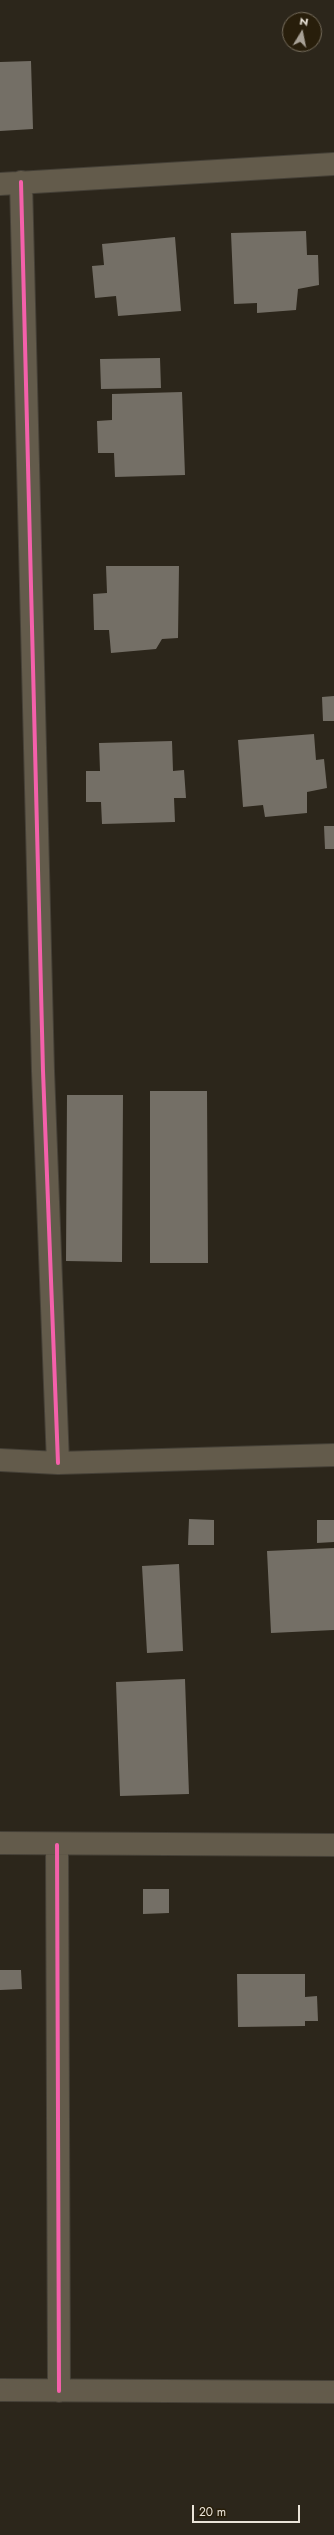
<!DOCTYPE html>
<html>
<head>
<meta charset="utf-8">
<style>
  body { margin:0 }
  #map { position:relative; width:334px; height:2535px; overflow:hidden; background:#2c261b; font-family:Jost,sans-serif }
  canvas { display:block }
  .north { position:absolute; left:282px; top:12px; width:40px; height:40px; box-sizing:border-box; background:#281e0b; border:1px solid #766d5d; border-radius:50%; rotate:10deg; font-size:11px; font-weight:700; line-height:16px; text-align:center; color:#eae3d8 }
  .north::after { content:''; display:block; margin:auto; width:14px; height:18px; background:#a8a196; clip-path:polygon(50% 0,100% 100%,50% 72%,0 100%) }
  .scale { position:absolute; left:192px; top:2505px; width:108px; height:18px; box-sizing:border-box; border:2px solid #eae3d8; border-top:0; padding-left:5px; font-size:12px; line-height:14px; white-space:nowrap; color:#eae3d8; -webkit-text-stroke:3px #281e0b; paint-order:stroke }
</style>
</head>
<body>
<div id="map">
<canvas width="334" height="2535"></canvas>
<div class="north">N</div>
<div class="scale">20 m</div>
</div>
<script>
const ctx = document.querySelector('canvas').getContext('2d');
ctx.lineJoin = 'round';
function fill(path, color) {
  ctx.fillStyle = color;
  ctx.fill(path, 'evenodd');
}
function shape(rows) {
  const path = new Path2D();
  for (const r of rows) {
    path.moveTo(r[0], r[1]);
    for (let i = 2; i < r.length; i += 2) path.lineTo(r[i], r[i + 1]);
  }
  return path;
}
function stroke(path, color, width, dash) {
  ctx.strokeStyle = color;
  ctx.lineWidth = width;
  ctx.lineCap = dash ? 'butt' : 'round';
  ctx.setLineDash(dash || []);
  ctx.stroke(path);
}
fill(shape([
  [31,61,33,129,0,131,0,62],
  [306,231,307,255,318,255,319,285,298,289,296,310,257,313,257,303,234,304,231,233],
  [175,237,181,311,118,316,116,296,95,298,92,266,104,265,102,244],
  [160,358,161,388,101,389,100,359],
  [182,392,185,475,115,477,114,453,98,453,97,421,112,420,112,394],
  [106,566,179,566,178,638,162,639,156,649,111,653,109,630,94,630,93,594,107,593],
  [334,696,334,721,323,721,322,697],
  [314,734,316,760,324,759,327,788,307,792,307,813,265,817,263,805,243,807,238,740],
  [172,741,173,771,184,770,186,798,174,798,175,822,102,824,101,802,86,802,86,771,100,771,99,743],
  [324,826,334,826,334,849,325,849],
  [150,1091,207,1091,208,1263,150,1263],
  [67,1095,123,1095,122,1262,66,1261],
  [189,1519,214,1520,214,1545,188,1545],
  [317,1520,334,1520,334,1542,317,1543],
  [334,1548,334,1630,271,1633,267,1551],
  [179,1564,183,1651,147,1653,142,1566],
  [185,1679,189,1794,120,1796,116,1682],
  [143,1889,169,1889,169,1913,143,1914],
  [0,1970,21,1970,22,1989,0,1990],
  [237,1974,305,1974,305,1997,317,1996,318,2021,305,2021,305,2026,238,2027]
]), '#746f66');
const street = shape([
  [21,182,43,1071,58,1463],
  [0,184,334,164],
  [0,1460,58,1463,334,1455],
  [0,1843,334,1845],
  [57,1845,59,2391],
  [0,2390,334,2392]
]);
stroke(street, '#454037', 24);
stroke(street, '#635b4b', 22);
stroke(shape([
  [21,182,43,1071,58,1463],
  [57,1845,59,2391]
]), '#f560ab', 4);
</script>
</body>
</html>
